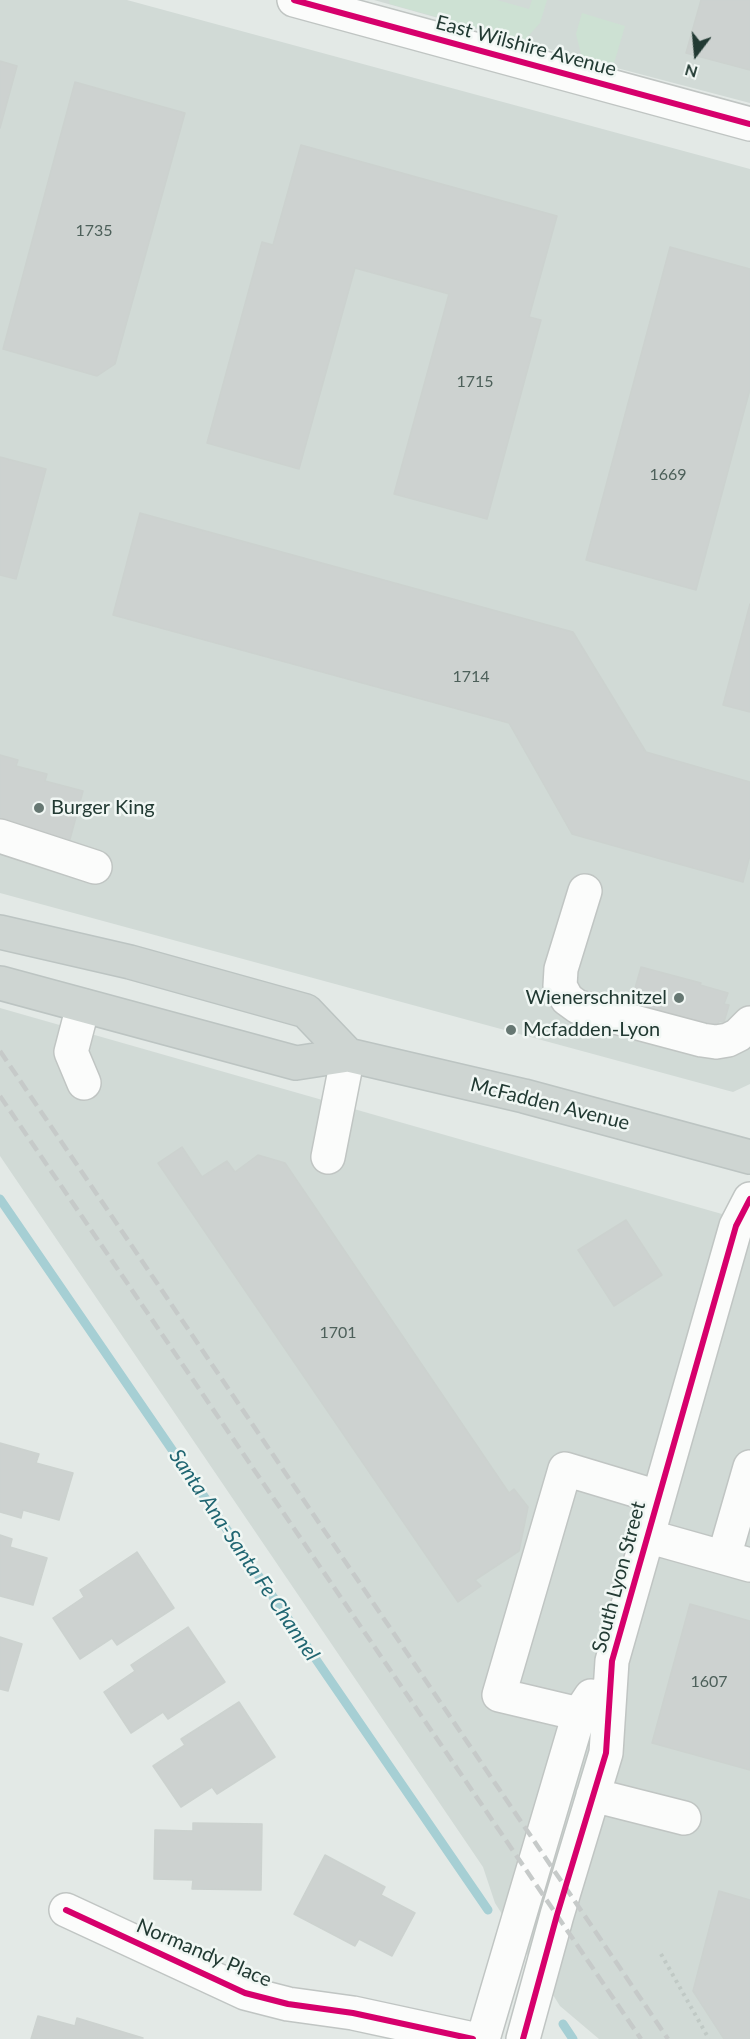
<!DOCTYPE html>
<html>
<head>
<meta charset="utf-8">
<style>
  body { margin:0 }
  #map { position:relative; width:750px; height:2039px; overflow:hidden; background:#e3e9e6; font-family:Lato,sans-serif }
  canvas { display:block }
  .north { position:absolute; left:666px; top:24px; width:60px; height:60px; -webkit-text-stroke:4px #f1f7f4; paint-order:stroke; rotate:196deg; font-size:16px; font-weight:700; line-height:24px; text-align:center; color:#223a33 }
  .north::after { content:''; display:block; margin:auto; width:21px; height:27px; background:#223a33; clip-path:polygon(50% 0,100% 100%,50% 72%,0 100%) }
</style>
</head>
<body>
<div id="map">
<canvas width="750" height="2039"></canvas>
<div class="north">N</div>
</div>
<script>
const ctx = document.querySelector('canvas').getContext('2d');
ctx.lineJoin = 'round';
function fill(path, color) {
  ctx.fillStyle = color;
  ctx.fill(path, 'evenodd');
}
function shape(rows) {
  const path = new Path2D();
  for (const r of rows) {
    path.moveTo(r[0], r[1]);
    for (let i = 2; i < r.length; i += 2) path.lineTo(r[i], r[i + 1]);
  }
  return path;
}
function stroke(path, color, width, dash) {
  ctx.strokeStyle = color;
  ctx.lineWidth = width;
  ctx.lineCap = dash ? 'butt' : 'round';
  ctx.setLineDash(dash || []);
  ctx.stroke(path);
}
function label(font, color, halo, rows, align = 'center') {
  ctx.font = font + ' Lato,sans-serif';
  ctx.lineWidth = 5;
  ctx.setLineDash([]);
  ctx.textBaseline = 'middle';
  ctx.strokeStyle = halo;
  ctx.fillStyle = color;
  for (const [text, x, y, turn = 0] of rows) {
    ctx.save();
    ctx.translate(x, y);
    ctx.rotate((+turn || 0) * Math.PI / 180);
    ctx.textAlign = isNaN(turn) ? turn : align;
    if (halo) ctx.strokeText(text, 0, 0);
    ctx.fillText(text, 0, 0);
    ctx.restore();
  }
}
fill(shape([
  [0,0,127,0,750,169,750,1084,733,1092,0,893],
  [374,0,750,0,750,103,613,67],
  [0,1008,750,1222,750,2039,599,2039,560,2006,495,1903,483,1867,0,1156]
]), '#d1dad6');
fill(shape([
  [389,0,497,0,529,9,532,0,547,0,540,23,524,41,390,4],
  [582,13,625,26,613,67,582,58,576,34]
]), '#cde1d3');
stroke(shape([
  [0,1199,488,1910],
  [563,2024,573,2039]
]), '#a6cfd4', 9);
const building = shape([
  [701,0,750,0,750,70,686,53,701,0],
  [0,61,17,66,0,128,0,61],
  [75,82,185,113,115,364,97,376,3,349,75,82],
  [301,145,557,216,529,317,541,320,487,519,394,494,449,294,355,268,299,469,207,443,262,242,273,245,301,145],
  [670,247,750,269,750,389,696,590,586,560,670,247],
  [0,457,46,469,16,579,0,575,0,457],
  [140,513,573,632,646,752,750,782,750,855,743,882,572,834,509,723,113,615,140,513],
  [750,604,750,712,723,705,750,604],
  [0,755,18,760,16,766,47,774,45,781,83,791,69,843,0,825,0,755],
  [641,967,701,983,700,985,728,993,724,1004,729,1005,724,1022,719,1021,716,1032,630,1006,641,967],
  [182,1147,202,1177,227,1161,235,1172,258,1155,285,1163,509,1493,514,1489,528,1507,519,1551,475,1580,481,1586,458,1602,158,1163,182,1147],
  [626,1220,662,1275,614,1306,578,1250,626,1220],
  [0,1443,39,1454,36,1463,73,1473,59,1520,23,1510,21,1518,0,1512,0,1443],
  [0,1535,12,1539,10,1547,47,1558,33,1605,0,1596,0,1535],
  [137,1552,174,1608,117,1645,112,1638,80,1659,53,1618,84,1597,80,1590,137,1552],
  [690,1604,750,1621,750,1770,652,1743,690,1604],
  [188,1627,225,1682,168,1719,163,1712,131,1733,104,1692,135,1671,131,1665,188,1627],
  [0,1637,22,1644,8,1691,0,1689,0,1637],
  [239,1702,275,1757,217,1794,212,1787,181,1807,153,1766,185,1745,181,1739,239,1702],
  [193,1823,262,1824,261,1890,192,1889,193,1880,154,1879,155,1830,193,1831,193,1823],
  [325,1855,385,1887,381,1895,415,1913,392,1956,359,1939,355,1946,294,1914,325,1855],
  [719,1891,750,1900,750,2039,724,2039,693,1991,719,1891],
  [38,2016,75,2026,77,2018,143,2038,31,2039,38,2016]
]);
fill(building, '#cdd2d0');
stroke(building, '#ccd2cf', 1.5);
const minor = shape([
  [294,0,750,124],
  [0,836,95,867],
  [585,891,561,969,560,986,567,999,578,1007,702,1040,716,1042,728,1040,738,1035,750,1023],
  [83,1006,71,1052,84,1083],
  [328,1157,348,1055],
  [647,1536,750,1565],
  [724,1557,750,1467],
  [579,1714,499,1695,565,1469,658,1497],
  [593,1795,684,1818],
  [66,1910,245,1993,288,2004,353,2013,473,2039],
  [483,2039,579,1714,591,1696],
  [523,2039,557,1915,606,1753,612,1661,736,1226,750,1199]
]);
const major = shape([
  [0,932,130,962,306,1011,348,1055],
  [0,983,296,1063,348,1055,524,1096,750,1157]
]);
stroke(minor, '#c0c5c3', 36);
stroke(major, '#bcc4c2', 36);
stroke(shape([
  [661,1954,709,2039]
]), '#c0c9c5', 4, [3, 4.5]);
stroke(minor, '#fbfcfb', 33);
stroke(major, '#ced5d2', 33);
stroke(shape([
  [0,1051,668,2039],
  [0,1096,641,2039]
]), '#c6cac9', 4.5, [12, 6]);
stroke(shape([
  [294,0,750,124],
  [66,1910,245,1993,288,2004,353,2013,473,2039],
  [523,2039,557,1915,606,1753,612,1661,736,1226,750,1199]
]), '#d6006c', 6);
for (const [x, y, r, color] of [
  [39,808,6,"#667772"],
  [679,998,6,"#667772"],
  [511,1030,6,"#667772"]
]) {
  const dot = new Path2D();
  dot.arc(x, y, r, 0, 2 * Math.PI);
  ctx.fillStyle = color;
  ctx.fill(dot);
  stroke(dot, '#f1f7f4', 2);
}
label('16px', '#4d605a', null, [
  ["1735",94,231],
  ["1715",475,382],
  ["1669",668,475],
  ["1714",471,677],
  ["1701",338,1333],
  ["1607",709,1682]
]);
label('20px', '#223a33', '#f1f7f4', [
  ["East Wilshire Avenue",526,46,15],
  ["McFadden Avenue",550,1104,14],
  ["South Lyon Street",619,1577,-75],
  ["Normandy Place",204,1953,23]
]);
label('20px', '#223a33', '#f1f7f4', [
  ["Burger King",51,808],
  ["Wienerschnitzel",667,998,"right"],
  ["Mcfadden-Lyon",523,1030]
], 'left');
label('italic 21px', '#206672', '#f1f7f4', [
  ["Santa Ana-Santa Fe Channel",244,1555,56]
]);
</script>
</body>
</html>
